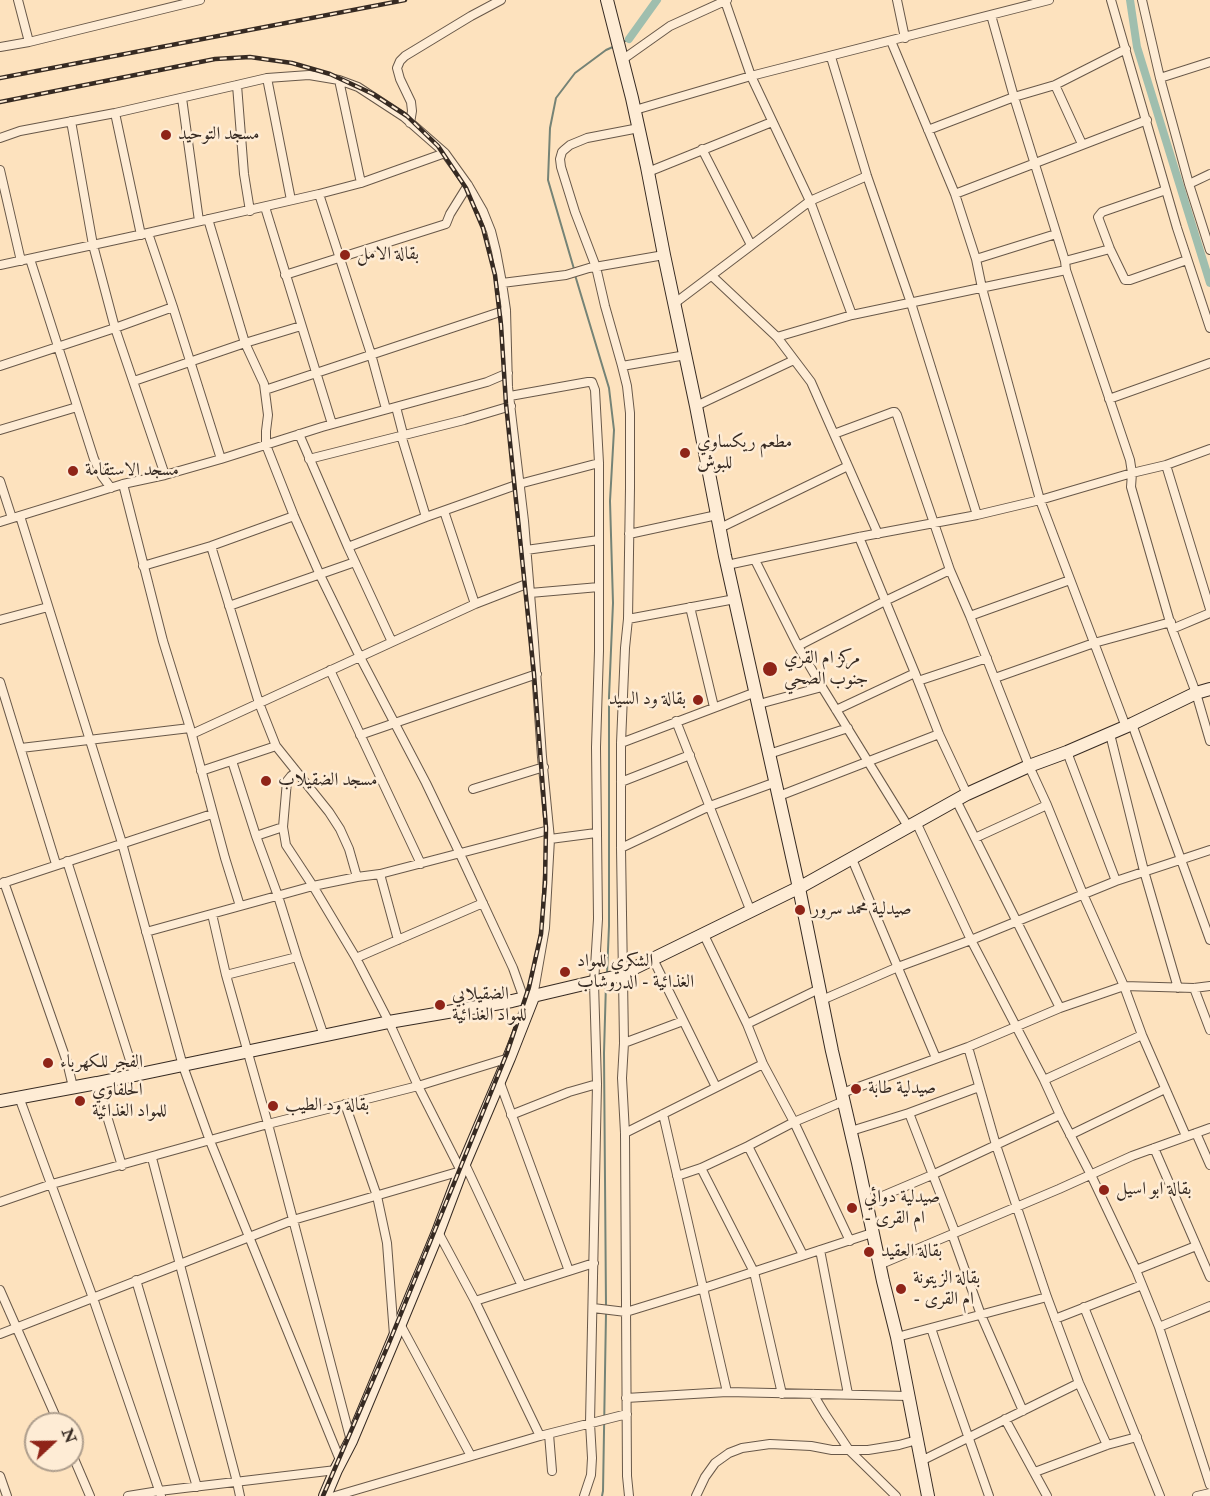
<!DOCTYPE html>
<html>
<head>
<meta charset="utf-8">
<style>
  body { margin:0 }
  #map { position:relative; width:1210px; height:1496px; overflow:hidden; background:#fde2be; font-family:"IM FELL Double Pica",serif }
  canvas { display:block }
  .north { position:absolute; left:24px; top:1412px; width:60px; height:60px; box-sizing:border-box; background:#feecd5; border:2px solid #ae9e8d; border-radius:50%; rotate:68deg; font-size:16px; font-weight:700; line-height:24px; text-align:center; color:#362a22 }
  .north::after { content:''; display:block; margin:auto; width:21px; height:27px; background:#8f2418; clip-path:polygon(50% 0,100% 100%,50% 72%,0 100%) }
</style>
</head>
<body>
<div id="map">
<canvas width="1210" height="1496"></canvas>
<div class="north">N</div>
</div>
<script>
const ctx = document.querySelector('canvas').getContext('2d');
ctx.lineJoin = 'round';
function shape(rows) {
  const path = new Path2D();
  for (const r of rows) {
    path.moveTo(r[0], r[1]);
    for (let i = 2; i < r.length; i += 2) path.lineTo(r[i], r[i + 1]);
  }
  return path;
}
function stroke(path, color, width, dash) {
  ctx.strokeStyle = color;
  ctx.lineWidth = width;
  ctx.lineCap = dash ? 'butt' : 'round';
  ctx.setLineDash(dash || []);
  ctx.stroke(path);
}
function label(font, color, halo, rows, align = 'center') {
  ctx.font = font + ' "IM FELL Double Pica",Amiri,serif';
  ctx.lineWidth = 5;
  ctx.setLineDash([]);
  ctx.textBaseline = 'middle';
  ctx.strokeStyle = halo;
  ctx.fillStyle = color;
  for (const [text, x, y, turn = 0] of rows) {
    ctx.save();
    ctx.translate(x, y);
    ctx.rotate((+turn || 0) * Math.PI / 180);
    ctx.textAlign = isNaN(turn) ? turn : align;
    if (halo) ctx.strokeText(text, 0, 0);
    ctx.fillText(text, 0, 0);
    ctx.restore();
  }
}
stroke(shape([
  [623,42,629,39],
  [574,269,548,180,550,128,556,98,575,73,606,50,615,46],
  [575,275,609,388,614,430,610,501,613,603,609,697,609,926,607,974],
  [606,1307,604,1053,606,983],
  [602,1496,603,1491,606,1313]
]), '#758376', 2);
stroke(shape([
  [1130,0,1137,47,1210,283],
  [629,39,657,0]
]), '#9fbeae', 8);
const street = shape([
  [18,0,29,42],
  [897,0,905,38],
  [1111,0,1177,228,1210,328],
  [1142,0,1160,78,1189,184,1210,250],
  [725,1,751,76,810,201,852,315],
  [991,15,1014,97,1065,261,1066,270,1130,460,1132,473,1131,487,1172,629,1196,693,1210,741],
  [891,41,955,194,976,259,982,288,1040,500,1126,727],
  [0,47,29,42,200,0],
  [831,57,867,176,911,303,977,515],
  [622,60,670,26,727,0],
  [267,78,291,200],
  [1160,78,1210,62],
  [339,80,361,183],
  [237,85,244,174,250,211],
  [1055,85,1082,144],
  [182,98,199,221],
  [635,110,751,76,1049,0],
  [115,113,141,235],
  [71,121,93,245,115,328,165,475],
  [410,123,412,111,411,102,400,79,397,68,400,61,405,56,471,16,501,0],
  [928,130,1014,97,1055,85,1126,49],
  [0,138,20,131,115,113,237,85,267,78,309,75,339,80,358,87,404,117,445,153,468,185,483,211,491,231,496,251,502,283,506,310,508,387,524,521,534,642,542,757,550,839,545,928,533,997],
  [702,149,751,245],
  [0,170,21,261],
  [648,172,772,122],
  [1189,184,1210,174],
  [1166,190,1102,212,1098,217,1110,249,1125,280,1130,280,1187,260],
  [319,194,371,354,386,409],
  [955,194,1147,120],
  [265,207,332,424],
  [208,219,245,343,301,326],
  [148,233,173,307,221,459],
  [30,259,94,459,102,476,111,488],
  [976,259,1056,234],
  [1065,261,1110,249],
  [0,265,148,233,319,194,361,183,445,153],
  [285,275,446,224,450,214,468,185],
  [712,276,777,337,811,382,878,534],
  [502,283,566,275,589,268,664,255],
  [675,303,810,201,867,176],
  [777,337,852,315,1066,270],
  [0,366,115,328,173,307],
  [622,366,686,355],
  [134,381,245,343,264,384,268,415,266,431,266,445,294,516,320,575,360,657,426,783,460,854,513,968,524,999],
  [265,390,506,310],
  [510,396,588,382,592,382,595,390,599,463,599,651,596,747,598,919,594,983,597,1084,590,1423,592,1458,591,1475,584,1496],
  [1109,399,1210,363],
  [696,406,794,360],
  [396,407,403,434],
  [0,430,77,407],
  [299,434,348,547,392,642],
  [834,434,893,412,895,412,897,415,950,570,970,616,1029,766,1047,805,1083,894,1124,986,1142,1035,1186,1136],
  [401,435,426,517],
  [309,459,464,420,511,406],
  [1166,465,1210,609],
  [0,481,12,518],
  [123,484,163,641,190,728,225,858,240,906],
  [444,511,475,604],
  [20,516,122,843,183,1066,210,1141,340,1460],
  [0,522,123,484,165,475,221,459,322,427,487,382,508,373],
  [720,528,848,466],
  [629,534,717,515],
  [859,537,915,673,939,734,967,794],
  [211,546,259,703,276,746,329,812,340,829,349,849,357,877],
  [348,547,426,517,519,484,599,463],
  [526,550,599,540],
  [755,560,798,646,822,687,909,828],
  [727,565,859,537,977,515,1040,500,1132,473,1166,465,1210,449],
  [143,566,211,546,294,516],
  [530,593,599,587],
  [229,606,355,562],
  [690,607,714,707],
  [970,616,1070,580],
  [628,619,735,599],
  [0,620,48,607],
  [1172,629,1210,613],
  [798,646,885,601,950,570],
  [330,670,421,864],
  [995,678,1094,643,1171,622],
  [918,681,987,658],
  [0,682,56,864],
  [759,704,822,687],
  [836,710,915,673],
  [676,721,751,912],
  [1132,724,1210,940],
  [192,734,475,604,529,583],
  [1110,734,1144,871,1178,988],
  [360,735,537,674],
  [621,743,756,692],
  [21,748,190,728],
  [1067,752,1116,881],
  [769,754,848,728],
  [232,761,256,836,278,896,297,957,324,1036],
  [201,771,276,746],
  [621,782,690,755],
  [473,789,544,767],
  [779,796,939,734],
  [956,800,1060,1008],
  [917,824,971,940,1044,1080,1060,1115,1091,1175,1136,1270,1159,1327,1210,1485],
  [256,836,283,827],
  [975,838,1047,805],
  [550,839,596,833],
  [621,848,710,806,776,782],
  [852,859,936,1058],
  [67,861,135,1076],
  [380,874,398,940],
  [4,882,67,1062,73,1087],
  [0,884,212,814],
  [212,914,226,975,268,1124,351,1441],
  [146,932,313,886,357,877,380,874,549,830],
  [704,935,747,1024,763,1064,794,1122,850,1241],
  [356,958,483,903],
  [653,959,716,1087],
  [226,975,297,957],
  [1194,988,1210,1030],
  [822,1000,898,967,971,940,1116,881,1210,850],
  [747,1024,819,989],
  [624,1043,683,1021],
  [968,1047,996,1145,1047,1297,1079,1383,1107,1445],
  [499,1080,569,1271],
  [1044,1080,1142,1035],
  [97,1083,122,1166],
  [842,1093,968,1047,1060,1008,1124,986,1194,988,1210,986],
  [19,1097,93,1298,161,1496],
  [345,1104,377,1196,387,1243,394,1335],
  [909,1113,955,1232],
  [663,1114,727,1392],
  [511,1115,569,1092,597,1084],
  [851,1131,909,1113,979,1087],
  [625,1133,763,1064],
  [1196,1133,1210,1165],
  [1070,1135,1165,1089],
  [748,1146,803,1255],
  [1154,1148,1210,1277],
  [152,1158,237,1482,240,1496],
  [465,1164,522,1286],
  [701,1168,754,1272,782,1394],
  [677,1176,701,1168,748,1146,794,1122,844,1101],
  [0,1202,52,1184,268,1124,418,1086,509,1058],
  [866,1203,932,1175,1060,1115],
  [438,1232,475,1301,540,1436],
  [952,1234,981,1315,1023,1411],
  [820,1250,848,1394],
  [879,1265,1059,1189,1132,1156,1210,1128],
  [1136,1270,1196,1246],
  [136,1280,197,1487],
  [0,1290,59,1424],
  [475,1301,594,1263],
  [1084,1307,1160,1496],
  [593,1308,626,1312,704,1288,872,1233],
  [1055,1319,1142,1285],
  [400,1324,471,1456],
  [1159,1327,1210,1306],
  [931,1328,947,1376,989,1496],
  [0,1334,293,1220,461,1171,418,1086,389,1022,356,958,313,886,286,845,283,827,287,781,291,776,297,772],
  [897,1337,1047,1297],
  [813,1394,825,1414,849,1450,896,1496],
  [626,1398,727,1392,908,1396],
  [1005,1419,1047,1496],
  [549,1434,552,1471],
  [72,1454,90,1496],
  [921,1461,1079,1383],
  [1035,1472,1107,1445,1137,1437],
  [0,1476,7,1496],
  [128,1496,159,1491,336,1470],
  [335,1496,540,1436,627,1414],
  [629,1496,627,1476,625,1133,622,1078,624,1043,621,848,621,743,625,648,628,619,630,488,630,413,627,386,622,366,605,306,596,267,575,212,561,167,560,159,562,152,564,150,570,145,587,138,639,128],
  [696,1496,705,1477,715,1463,729,1453,742,1448,770,1444,811,1446,832,1450,868,1450,899,1445,917,1440],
  [1197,1496,1210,1493]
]);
const secondary = shape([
  [607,0,632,98,647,167,664,255,696,406,725,556,799,888,832,1051,858,1163,883,1281,897,1337,928,1496],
  [0,1101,97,1083,389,1022,512,1001,618,976,804,885,967,794,1029,766,1067,752,1132,724,1196,693,1210,689],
  [325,1496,336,1470,351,1441,400,1324,438,1232,461,1171,509,1058,533,997]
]);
stroke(street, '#685849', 10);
stroke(secondary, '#362a22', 14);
stroke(street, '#feecd5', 8);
stroke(secondary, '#feecd5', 12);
const rail = shape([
  [0,78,405,0],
  [0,102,215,59,250,57,292,63,330,74,373,94,407,116,438,146,466,188,483,228,495,275,501,325,506,404,534,674,546,828,545,883,541,934,529,987,507,1053,389,1343,323,1496]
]);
stroke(rail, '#362a22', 4.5);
stroke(rail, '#feecd5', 2, [7]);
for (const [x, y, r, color] of [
  [166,135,6,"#8f2418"],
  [345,255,6,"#8f2418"],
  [685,453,6,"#8f2418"],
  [73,471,6,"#8f2418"],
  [770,669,8,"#8f2418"],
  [698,700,6,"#8f2418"],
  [266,781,6,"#8f2418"],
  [800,910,6,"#8f2418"],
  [565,972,6,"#8f2418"],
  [440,1005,6,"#8f2418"],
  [48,1063,6,"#8f2418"],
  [856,1089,6,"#8f2418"],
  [80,1101,6,"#8f2418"],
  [273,1106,6,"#8f2418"],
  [1104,1190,6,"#8f2418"],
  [852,1208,6,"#8f2418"],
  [869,1252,6,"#8f2418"],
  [901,1289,6,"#8f2418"]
]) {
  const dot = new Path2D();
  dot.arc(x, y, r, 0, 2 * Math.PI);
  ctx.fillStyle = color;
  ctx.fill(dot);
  stroke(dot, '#feecd5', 2);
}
label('18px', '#362a22', '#feecd5', [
  ["مسجد التوحيد",178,135],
  ["بقالة الامل",357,255],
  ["مطعم ريكساوي",697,443],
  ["للبوش",697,464],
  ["مسجد الاستقامة",85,471],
  ["مركز ام القري",784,659],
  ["جنوب الصحي",784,680],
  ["بقالة ود السيد",686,700,"right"],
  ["مسجد الضقيلاب",278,781],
  ["صيدلية محمد سرور",812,910],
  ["الشكري للمواد",577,962],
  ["الغذائية - الدروشاب",577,983],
  ["الضقيلابي",452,995],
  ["للمواد الغذائية",452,1016],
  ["الفجر للكهرباء",60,1063],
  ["صيدلية طابة",868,1089],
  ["الحلفاوي",92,1091],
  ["للمواد الغذائية",92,1112],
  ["بقالة ود الطيب",285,1106],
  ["بقالة ابو اسيل",1116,1190],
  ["صيدلية دوائي",864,1198],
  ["- ام القرى",864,1219],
  ["بقالة العقيد",881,1252],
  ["بقالة الزيتونة",913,1279],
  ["- ام القرى",913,1300]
], 'left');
</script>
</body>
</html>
